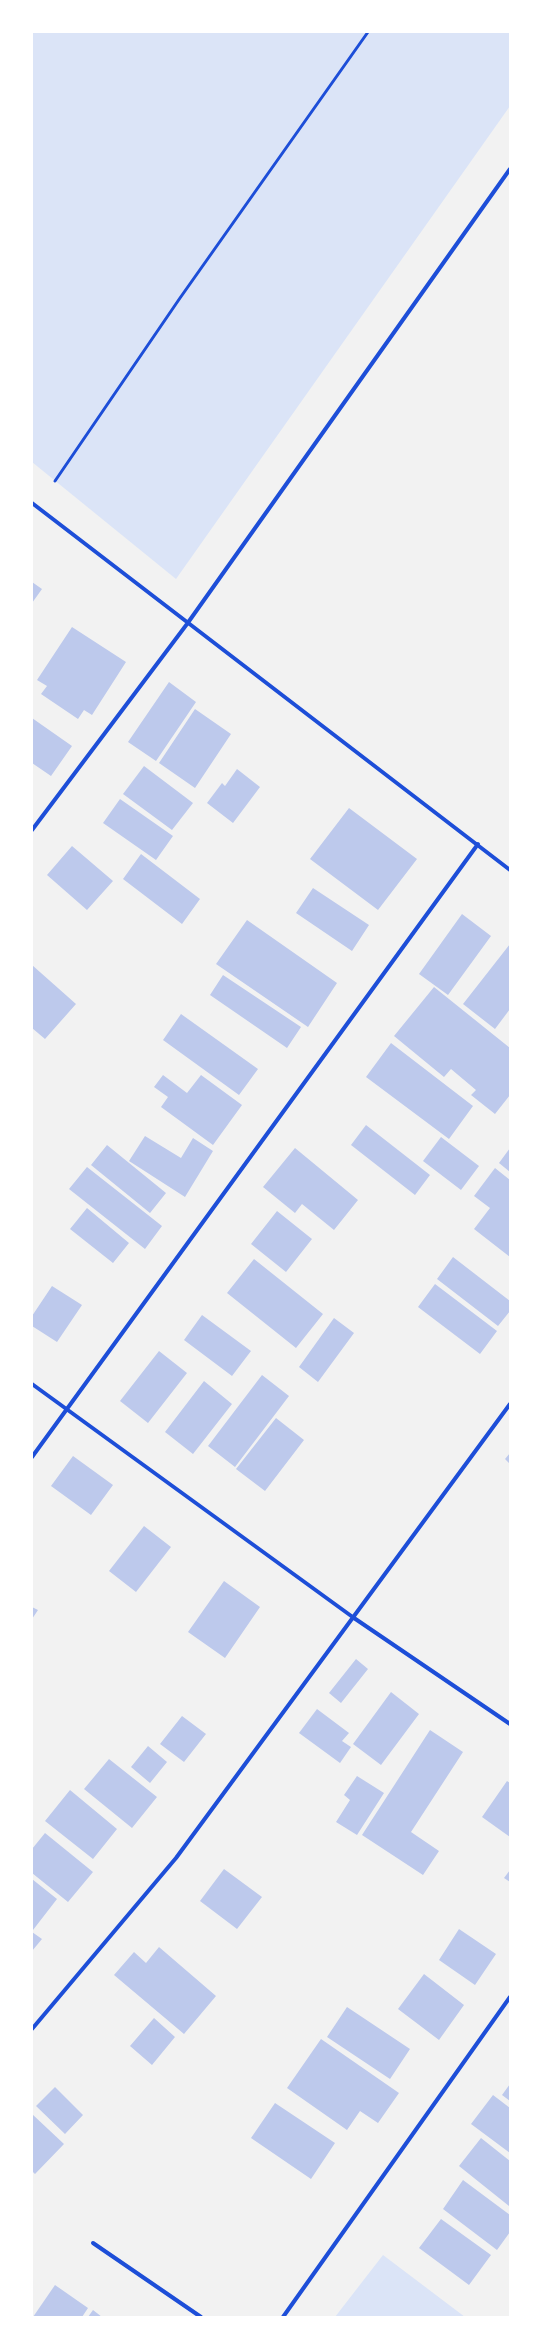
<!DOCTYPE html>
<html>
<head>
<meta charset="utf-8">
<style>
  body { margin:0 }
  #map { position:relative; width:542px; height:2349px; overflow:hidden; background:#f2f2f2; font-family:Karla,sans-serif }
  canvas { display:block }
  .frame { position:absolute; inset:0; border:33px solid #fff; pointer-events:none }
</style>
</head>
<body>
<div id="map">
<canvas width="542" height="2349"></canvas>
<div class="frame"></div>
</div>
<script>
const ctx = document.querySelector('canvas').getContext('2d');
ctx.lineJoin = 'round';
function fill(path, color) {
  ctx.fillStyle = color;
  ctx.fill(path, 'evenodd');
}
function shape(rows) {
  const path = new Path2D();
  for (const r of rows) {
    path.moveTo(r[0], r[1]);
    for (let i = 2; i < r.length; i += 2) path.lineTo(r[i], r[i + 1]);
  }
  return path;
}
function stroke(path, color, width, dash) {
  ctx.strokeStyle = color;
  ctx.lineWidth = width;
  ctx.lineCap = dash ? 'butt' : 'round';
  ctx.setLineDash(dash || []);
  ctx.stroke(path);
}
fill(shape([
  [32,32,510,32,510,106,176,579,32,462],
  [383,2255,465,2317,335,2317]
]), '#dbe4f7');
fill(shape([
  [32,582,42,589,32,603],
  [72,627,126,662,92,715,84,710,78,719,41,694,47,686,37,680],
  [169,682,196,702,156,761,128,742],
  [195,709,231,734,195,788,159,763],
  [32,718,72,746,51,776,32,763],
  [144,766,193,803,172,830,123,794],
  [237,769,260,787,233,823,207,803,222,783,225,786],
  [120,799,173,836,156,860,103,823],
  [349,808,417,859,378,910,310,859],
  [72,846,113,881,87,910,47,875],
  [141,854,200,899,182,924,123,879],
  [313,888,369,925,352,951,296,913],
  [462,914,491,936,448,995,419,974],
  [247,920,337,983,308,1027,216,964],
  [510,944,510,1009,495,1029,463,1004],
  [32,965,76,1004,45,1039,32,1028],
  [223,975,301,1027,287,1048,210,995],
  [434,987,510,1048,510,1095,495,1114,471,1095,476,1090,451,1069,444,1077,394,1036],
  [181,1014,258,1069,239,1095,163,1040],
  [391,1043,473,1106,449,1139,366,1077],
  [163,1075,187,1093,201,1075,242,1105,213,1145,161,1107,168,1097,154,1087],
  [366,1125,430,1175,415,1195,351,1145],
  [145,1136,181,1158,193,1138,213,1151,185,1197,129,1161],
  [441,1137,479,1166,461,1190,423,1161],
  [107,1145,166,1193,150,1213,91,1165],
  [295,1148,358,1200,334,1230,302,1204,295,1213,263,1187],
  [510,1148,510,1172,499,1163],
  [87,1167,162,1226,145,1249,69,1189],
  [495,1168,510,1180,510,1257,474,1229,490,1208,474,1196],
  [87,1208,129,1243,113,1263,70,1229],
  [277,1211,312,1239,286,1272,251,1244],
  [453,1257,510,1301,510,1311,498,1326,437,1279],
  [254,1259,323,1314,296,1348,227,1293],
  [435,1284,497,1331,480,1354,418,1307],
  [52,1286,82,1305,57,1342,32,1326,32,1316],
  [202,1315,251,1351,232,1376,184,1340],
  [334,1318,354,1333,318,1382,299,1367],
  [159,1351,187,1373,148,1423,120,1401],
  [262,1375,289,1396,235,1467,208,1446],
  [204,1381,232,1404,193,1454,165,1432],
  [276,1418,304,1440,265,1491,236,1469],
  [510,1453,510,1464,505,1459],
  [73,1456,113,1485,91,1515,51,1486],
  [144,1526,171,1547,136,1592,109,1571],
  [224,1581,260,1607,225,1658,188,1632],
  [32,1607,38,1610,32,1619],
  [356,1659,368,1669,341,1703,329,1693],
  [391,1692,419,1714,381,1765,353,1744],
  [317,1709,349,1733,342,1741,351,1747,340,1763,299,1733],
  [182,1716,206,1734,184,1762,160,1744],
  [430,1730,463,1752,411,1832,439,1851,423,1875,362,1835],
  [148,1746,167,1762,150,1783,131,1767],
  [109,1759,157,1797,132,1828,84,1789],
  [357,1776,384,1793,357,1835,336,1822,350,1800,344,1795],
  [507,1781,510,1783,510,1837,482,1817],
  [70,1790,117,1829,93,1859,45,1821],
  [45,1833,93,1872,68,1902,32,1873,32,1849],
  [224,1869,262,1897,237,1929,200,1901],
  [510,1870,510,1882,504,1878],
  [32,1879,57,1899,33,1930,32,1929],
  [459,1929,496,1954,475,1985,439,1960],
  [32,1932,42,1939,32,1951],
  [159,1947,216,1996,184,2034,114,1975,134,1952,146,1963],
  [424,1974,464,2005,439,2040,398,2009],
  [347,2007,410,2049,390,2079,327,2037],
  [154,2018,175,2037,152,2065,130,2046],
  [321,2039,399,2093,378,2123,360,2111,347,2130,287,2088],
  [510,2084,510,2101,502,2095],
  [55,2087,83,2115,65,2134,36,2106],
  [493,2095,510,2108,510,2153,471,2124],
  [275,2103,335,2143,311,2179,251,2138],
  [32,2114,64,2144,35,2174,32,2171],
  [481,2138,510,2161,509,2206,459,2166],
  [463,2180,510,2215,510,2232,497,2250,443,2209],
  [441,2219,491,2255,469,2285,419,2248],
  [55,2285,88,2308,82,2317,33,2317],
  [93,2310,102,2317,88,2317]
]), '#bdc9ec');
stroke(shape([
  [55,481,180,298,368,32]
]), '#1d4ed8', 3);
stroke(shape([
  [32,503,510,870],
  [32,830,187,624,510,169],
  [32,1384,354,1618,510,1724],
  [32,1457,478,844],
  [32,2029,176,1858,510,1404],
  [93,2243,201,2317],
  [283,2317,510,1997]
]), '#1d4ed8', 4);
</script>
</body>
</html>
